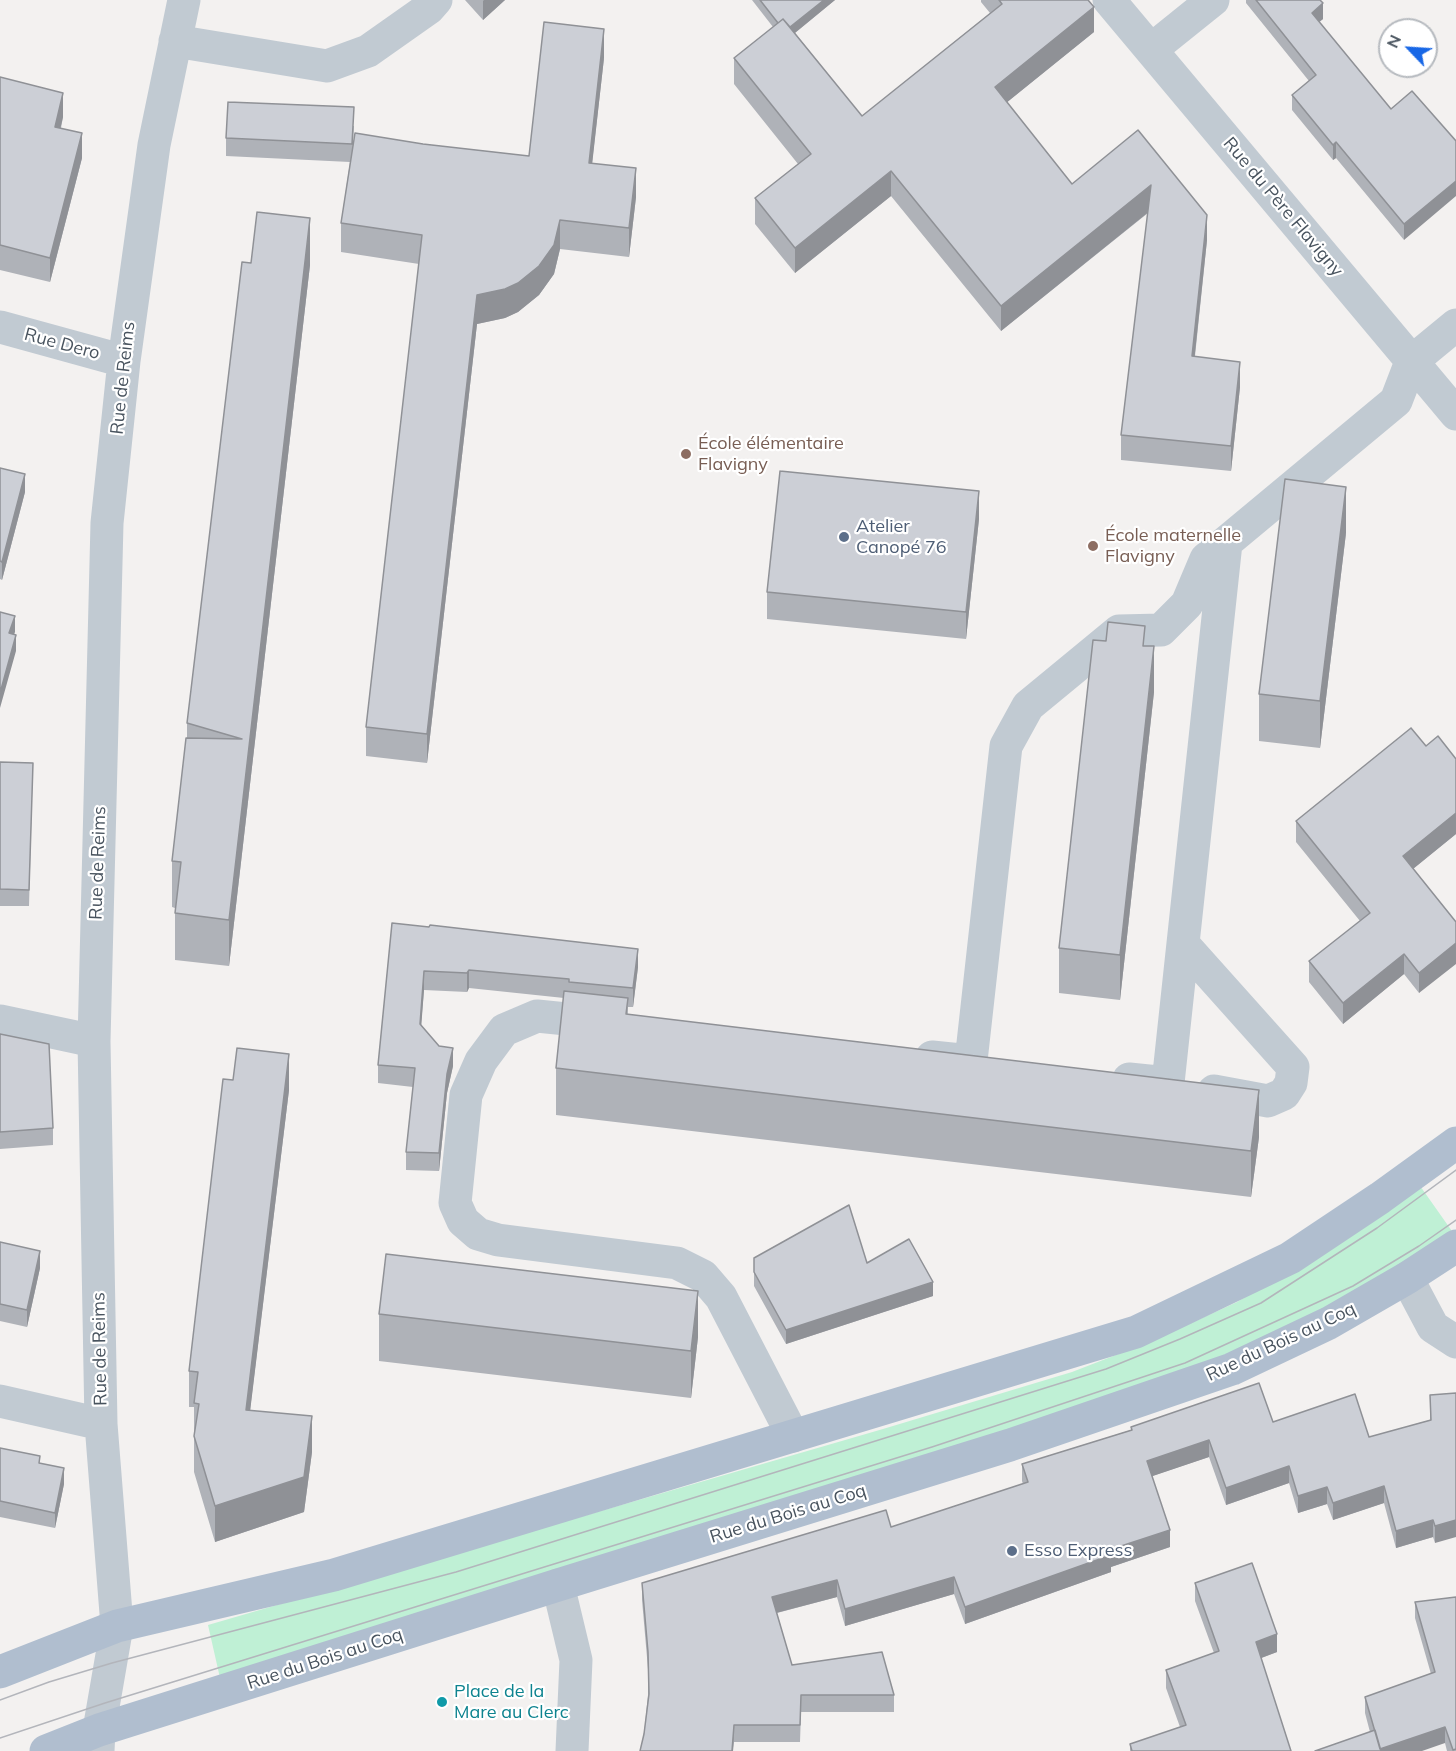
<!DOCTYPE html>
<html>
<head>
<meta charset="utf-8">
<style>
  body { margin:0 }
  #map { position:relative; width:1456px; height:1751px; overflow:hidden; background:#f3f1f0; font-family:Mulish,sans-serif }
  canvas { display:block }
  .north { position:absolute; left:1378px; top:18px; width:60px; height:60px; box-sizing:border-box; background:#fff; border:2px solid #b6babf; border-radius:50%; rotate:295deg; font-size:16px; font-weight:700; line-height:24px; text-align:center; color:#48535e }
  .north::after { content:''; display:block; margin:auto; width:21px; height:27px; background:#1867e6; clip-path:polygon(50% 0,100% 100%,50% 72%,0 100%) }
</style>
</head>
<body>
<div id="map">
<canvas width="1456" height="1751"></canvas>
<div class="north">N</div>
</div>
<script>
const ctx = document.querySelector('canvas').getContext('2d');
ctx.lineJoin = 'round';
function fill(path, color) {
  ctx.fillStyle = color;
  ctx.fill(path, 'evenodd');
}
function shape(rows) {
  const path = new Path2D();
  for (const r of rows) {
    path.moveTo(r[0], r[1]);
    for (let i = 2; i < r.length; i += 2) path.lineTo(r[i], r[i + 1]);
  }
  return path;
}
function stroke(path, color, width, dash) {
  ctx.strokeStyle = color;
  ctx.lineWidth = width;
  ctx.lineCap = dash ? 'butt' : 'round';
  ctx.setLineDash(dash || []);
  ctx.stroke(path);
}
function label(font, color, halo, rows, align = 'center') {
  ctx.font = font + ' Mulish,sans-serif';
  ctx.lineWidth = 4.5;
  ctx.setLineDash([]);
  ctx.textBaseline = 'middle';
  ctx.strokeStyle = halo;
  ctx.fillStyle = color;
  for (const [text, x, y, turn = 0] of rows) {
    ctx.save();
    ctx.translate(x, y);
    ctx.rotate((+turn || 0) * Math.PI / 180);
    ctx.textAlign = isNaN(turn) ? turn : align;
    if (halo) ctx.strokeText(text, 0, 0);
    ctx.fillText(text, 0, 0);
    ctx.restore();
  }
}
fill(shape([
  [1418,1183,1454,1234,1389,1276,1260,1341,1183,1374,220,1678,208,1625,883,1429,1072,1372,1152,1341,1237,1302,1324,1250]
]), '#bff0d5');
stroke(shape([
  [1109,0,1456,414],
  [175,41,327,66,368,51,429,8,436,0],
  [1152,49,1213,0],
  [0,327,124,361],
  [1183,944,1293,1067,1291,1083,1284,1094,1268,1101,1214,1091],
  [0,1021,94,1041],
  [606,1023,537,1016,504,1030,481,1061,466,1095,455,1203,463,1221,478,1234,498,1240,677,1263,703,1276,721,1297,793,1436],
  [932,1057,971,1061,1006,746,1028,706,1119,631,1161,630,1187,604,1206,559,1396,401,1411,362,1456,325],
  [1129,1079,1168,1083,1226,543],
  [1407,1278,1433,1327,1456,1342],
  [0,1401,101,1424],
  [558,1585,576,1660,572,1751],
  [98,1751,99,1730,117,1626,101,1424,94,1041,107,523,124,361,154,145,184,0]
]), '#c1cad2', 33);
stroke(shape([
  [0,1672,117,1626,334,1575,1136,1332,1290,1258,1380,1198,1456,1143],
  [46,1751,99,1730,558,1585,1010,1445,1232,1369,1329,1323,1407,1278,1456,1246]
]), '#b0becf', 33);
stroke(shape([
  [0,1700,49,1682,112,1663,456,1572,1106,1369,1180,1339,1261,1303,1377,1228,1456,1170],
  [0,1738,105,1703,932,1447,1185,1363,1353,1286,1419,1246,1456,1220]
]), '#b3b5bb', 1.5);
fill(shape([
  [465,0,505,0,483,20],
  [752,0,835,0,795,33,862,116,990,13,981,2,981,0,1088,0,1094,32,1007,102,1072,184,1138,130,1207,240,1195,356,1240,387,1231,471,1121,460,1121,435,1148,213,1001,331,891,196,795,273,755,224,755,198,798,164,734,84,734,58,773,27],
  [1246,0,1320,0,1323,19,1319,22,1391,109,1412,91,1404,240,1336,158,1333,160,1292,110,1292,95,1309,81,1246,3],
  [604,58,592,163,636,197,629,257,560,249,554,274,539,295,518,312,505,318,477,324,427,763,366,756,366,727,419,264,341,252,341,223,350,162,226,156,226,138,354,126,353,144,423,144,529,156],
  [0,77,63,117,61,128,82,158,50,282,0,270],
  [251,263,310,265,229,966,175,960,175,908,172,907,172,861,187,738,187,723],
  [0,468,25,492,2,580,0,579],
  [979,519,966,639,767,619,767,592],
  [1346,533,1320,748,1259,741,1259,694],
  [1145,646,1154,692,1120,1000,1059,993,1059,948],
  [1426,746,1456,759,1456,834,1413,869,1456,922,1419,993,1404,974,1343,1024,1309,982,1309,961,1360,921,1296,842,1296,821],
  [0,762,33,763,29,906,0,906],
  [392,923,638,967,633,1007,628,1007,628,1014,1259,1137,1251,1197,556,1115,556,1068,564,998,469,988,467,992,424,990,421,1025,453,1066,447,1093,439,1171,406,1170,406,1152,413,1087,378,1083,378,1065],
  [0,1034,53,1128,53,1145,0,1149],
  [233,1080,289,1090,250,1410,312,1452,304,1512,215,1542,194,1472,194,1407,189,1407,189,1371],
  [0,1242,40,1268,27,1327,0,1321],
  [754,1258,867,1263,933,1296,786,1344,754,1286],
  [379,1314,698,1337,691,1398,379,1361],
  [1456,1393,1435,1543,1433,1537,1396,1548,1384,1503,1333,1520,1327,1504,1298,1513,1289,1483,1226,1505,1209,1457,1152,1476,1170,1547,1111,1567,1111,1572,965,1624,954,1594,845,1626,837,1597,777,1613,792,1665,894,1695,894,1712,801,1712,800,1742,734,1742,733,1751,640,1751,644,1734,648,1695,648,1669,642,1600,642,1583,891,1527,1023,1484,1022,1481,1022,1464,1131,1430,1131,1427,1273,1422,1369,1437,1430,1420,1430,1395],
  [0,1448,40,1463,64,1484,55,1528,0,1517],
  [1195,1583,1277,1652,1261,1658,1291,1751,1130,1751,1130,1744,1180,1727,1166,1688,1166,1670,1214,1653,1195,1601],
  [1456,1597,1456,1751,1447,1751,1445,1743,1370,1732,1365,1713,1365,1697,1431,1674,1415,1618,1415,1602]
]), '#afb2b8');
fill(shape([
  [484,0,505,0,483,20,483,1],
  [824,0,835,0,785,41,785,31],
  [1323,3,1323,19,1312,28,1312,13],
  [1094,7,1094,32,995,112,995,87],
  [604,29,604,58,589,192,589,163],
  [63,93,63,117,55,151,55,127],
  [82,133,82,158,50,282,50,258],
  [1336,142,1336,158,1333,160,1333,145],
  [636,168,636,197,629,257,629,228],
  [891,171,891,196,795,273,795,248],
  [1456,181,1456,196,1404,240,1404,224],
  [1151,185,1151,210,1001,331,1001,306],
  [1207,215,1207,240,1192,381,1192,356],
  [310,218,310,265,229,966,229,920],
  [560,220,560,249,554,274,539,295,518,312,505,318,477,324,427,763,427,734,477,295],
  [1240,362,1240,387,1231,471,1231,446],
  [25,474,25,492,2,580,2,562],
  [1346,487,1346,533,1320,748,1320,701],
  [979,491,979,519,966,639,966,612],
  [15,616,15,632,9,648,9,633],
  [16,635,16,651,0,708,0,693],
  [1154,646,1154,692,1120,1000,1120,955],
  [1456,813,1456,834,1403,877,1403,856],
  [1456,943,1456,964,1419,993,1419,973],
  [638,949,638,967,633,1007,633,988],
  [1404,954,1404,974,1343,1024,1343,1003],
  [469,970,469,988,467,992,467,973],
  [424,971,424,990,420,1042,420,1024],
  [453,1048,453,1066,447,1093,439,1171,439,1153,447,1074],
  [289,1054,289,1090,246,1445,246,1410],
  [1259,1090,1259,1137,1251,1197,1251,1151],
  [40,1251,40,1268,27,1327,27,1310],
  [933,1282,933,1296,786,1344,786,1330],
  [698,1291,698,1337,691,1398,691,1351],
  [312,1416,312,1452,304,1512,215,1542,215,1506],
  [1209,1440,1209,1457,1147,1478,1147,1461],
  [1289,1466,1289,1483,1226,1505,1226,1488],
  [64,1468,64,1484,55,1528,55,1513],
  [1384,1486,1384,1503,1333,1520,1333,1503],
  [1327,1487,1327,1504,1298,1513,1298,1496],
  [1433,1520,1433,1537,1396,1548,1396,1531],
  [1456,1520,1456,1537,1435,1543,1435,1526],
  [1170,1530,1170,1547,1111,1567,1111,1572,965,1624,965,1607,1109,1550],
  [954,1577,954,1594,845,1626,845,1609],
  [837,1580,837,1597,772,1614,772,1597],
  [1277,1634,1277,1652,1256,1660,1256,1642],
  [734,1725,733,1751,732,1751],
  [1445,1727,1445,1743,1422,1751,1380,1751,1380,1749]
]), '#8f9196');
const building = shape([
  [760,0,824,0,790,27,783,19,778,23,760,0],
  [999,0,1088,0,1094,7,995,87,1072,184,1138,130,1207,215,1192,356,1240,362,1231,446,1121,435,1151,185,1001,306,891,171,795,248,755,198,811,154,734,58,783,19,862,116,1002,4,999,0],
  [1256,0,1320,0,1323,3,1312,13,1391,109,1412,91,1456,141,1456,181,1404,224,1336,142,1333,145,1292,95,1316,75,1256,0],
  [544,22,604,29,589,163,636,168,629,228,560,220,554,245,539,266,518,283,505,289,477,295,427,734,366,727,422,235,341,223,355,133,423,144,529,156,544,22],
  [0,77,63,93,55,127,82,133,50,258,0,245,0,77],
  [228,102,354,107,352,144,226,138,228,102],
  [257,212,310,218,229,920,175,913,181,862,172,861,186,738,242,739,187,723,242,262,251,263,257,212],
  [0,468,25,474,2,562,0,561,0,468],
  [780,471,979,491,966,612,767,592,780,471],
  [1285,479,1346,487,1320,701,1259,694,1285,479],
  [0,612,15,616,9,633,16,635,0,693,0,612],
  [1108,622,1145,626,1143,646,1154,646,1120,955,1059,948,1093,640,1106,641,1108,622],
  [1411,728,1426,746,1438,736,1456,759,1456,813,1403,856,1456,922,1456,943,1419,973,1404,954,1343,1003,1309,961,1370,913,1296,821,1411,728],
  [0,762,33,763,29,890,0,889,0,762],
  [392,923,429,927,430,925,638,949,633,988,569,982,569,979,469,970,467,973,424,971,420,1024,439,1046,453,1048,447,1074,439,1153,406,1152,415,1068,378,1065,392,923],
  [564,991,628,998,626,1014,1259,1090,1251,1151,556,1068,564,991],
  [0,1034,49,1044,53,1128,0,1132,0,1034],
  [237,1048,289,1054,246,1410,312,1416,304,1477,215,1506,194,1436,199,1404,194,1403,198,1372,189,1371,223,1079,233,1080,237,1048],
  [849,1205,867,1263,909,1239,933,1282,786,1330,754,1272,754,1258,849,1205],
  [0,1242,40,1251,27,1310,0,1304,0,1242],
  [386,1254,698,1291,691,1351,379,1314,386,1254],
  [1259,1383,1273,1422,1355,1394,1369,1437,1431,1420,1430,1395,1456,1393,1456,1520,1435,1526,1433,1520,1396,1531,1384,1486,1333,1503,1327,1487,1298,1496,1289,1466,1226,1488,1209,1440,1147,1461,1170,1530,1109,1550,1111,1555,965,1607,954,1577,845,1609,837,1580,772,1597,792,1665,882,1652,894,1695,801,1695,800,1725,734,1725,732,1751,640,1751,644,1734,649,1694,648,1652,642,1583,886,1510,891,1527,1028,1482,1022,1464,1132,1430,1131,1427,1259,1383],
  [0,1448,40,1456,39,1463,64,1468,55,1513,0,1501,0,1448],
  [1252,1563,1277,1634,1256,1642,1291,1751,1132,1751,1130,1744,1186,1725,1166,1670,1219,1651,1195,1583,1252,1563],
  [1456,1597,1456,1749,1453,1750,1445,1727,1380,1749,1365,1697,1435,1672,1415,1602,1456,1597],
  [1375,1730,1381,1751,1315,1751,1375,1730]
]);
fill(building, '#cccfd6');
stroke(building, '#8f9196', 1.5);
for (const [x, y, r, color] of [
  [686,454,6,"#8d6e63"],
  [844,537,6,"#5c6f8a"],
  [1093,546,6,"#8d6e63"],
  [1012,1551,6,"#5c6f8a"],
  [442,1702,6,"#0f9aa8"]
]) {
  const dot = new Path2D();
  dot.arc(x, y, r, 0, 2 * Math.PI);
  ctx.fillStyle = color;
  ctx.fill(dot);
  stroke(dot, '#fff', 2);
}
label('18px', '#48535e', '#fff', [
  ["Rue du Père Flavigny",1283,207,50],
  ["Rue Dero",62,344,15],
  ["Rue de Reims",123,378,-84],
  ["Rue de Reims",98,863,-88],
  ["Rue du Bois au Coq",1281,1342,-25],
  ["Rue de Reims",100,1349,-91],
  ["Rue du Bois au Coq",788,1514,-17],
  ["Rue du Bois au Coq",325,1659,-18]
]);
label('18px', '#785e54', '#fff', [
  ["École élémentaire",698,444],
  ["Flavigny",698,465],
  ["École maternelle",1105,536],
  ["Flavigny",1105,557]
], 'left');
label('18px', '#4e5e75', '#fff', [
  ["Atelier",856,527],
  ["Canopé 76",856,548],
  ["Esso Express",1024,1551]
], 'left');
label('18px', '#0d838f', '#fff', [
  ["Place de la",454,1692],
  ["Mare au Clerc",454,1713]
], 'left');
</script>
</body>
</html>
